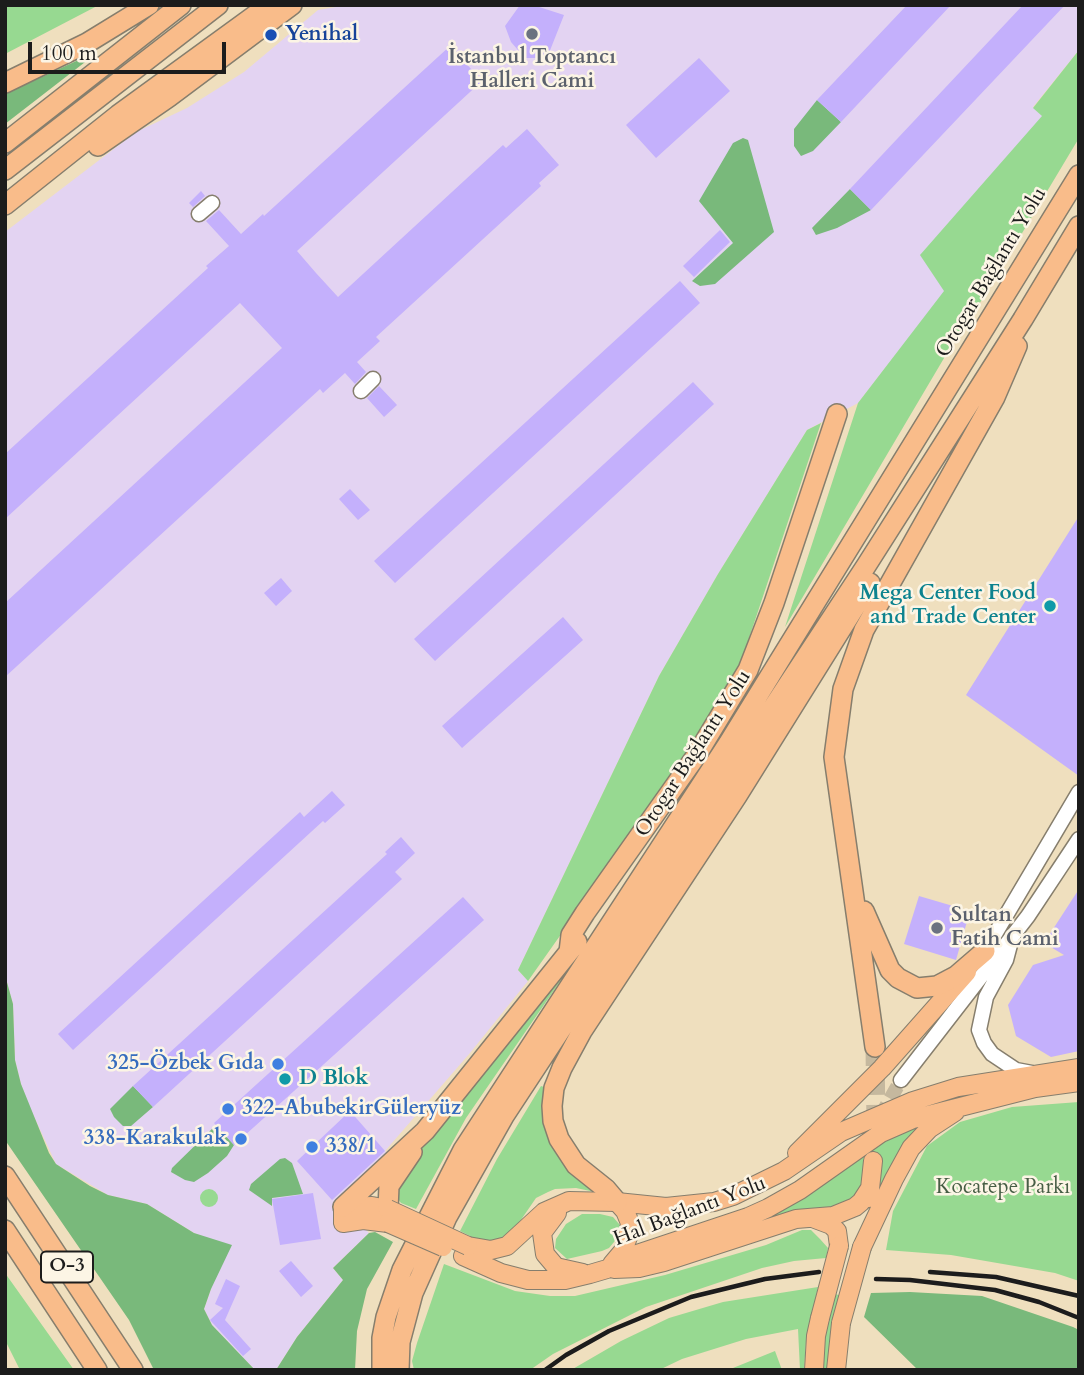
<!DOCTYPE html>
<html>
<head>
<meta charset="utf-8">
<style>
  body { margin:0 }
  #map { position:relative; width:1084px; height:1375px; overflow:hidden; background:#efdfbe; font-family:Cardo,serif }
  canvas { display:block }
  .frame { position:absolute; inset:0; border:7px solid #1c1c1c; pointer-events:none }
  .scale { position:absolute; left:28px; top:42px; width:198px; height:32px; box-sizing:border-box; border:4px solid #1c1c1c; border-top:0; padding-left:9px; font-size:21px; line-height:24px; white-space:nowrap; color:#1c1c1c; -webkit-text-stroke:5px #fcf5e5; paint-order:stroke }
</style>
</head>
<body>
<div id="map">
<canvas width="1084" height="1375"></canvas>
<div class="frame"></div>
<div class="scale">100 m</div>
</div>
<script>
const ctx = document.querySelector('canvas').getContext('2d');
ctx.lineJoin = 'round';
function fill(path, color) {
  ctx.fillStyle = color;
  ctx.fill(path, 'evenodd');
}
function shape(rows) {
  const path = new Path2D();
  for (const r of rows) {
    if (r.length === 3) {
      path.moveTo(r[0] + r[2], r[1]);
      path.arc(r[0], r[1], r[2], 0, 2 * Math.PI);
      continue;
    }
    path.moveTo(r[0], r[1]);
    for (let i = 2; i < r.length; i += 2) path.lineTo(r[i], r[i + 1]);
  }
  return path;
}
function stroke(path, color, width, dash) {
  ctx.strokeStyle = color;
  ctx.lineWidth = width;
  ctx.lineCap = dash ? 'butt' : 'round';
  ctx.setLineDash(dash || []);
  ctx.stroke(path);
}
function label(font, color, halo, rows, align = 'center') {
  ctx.font = font + ' Cardo,serif';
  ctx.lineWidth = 5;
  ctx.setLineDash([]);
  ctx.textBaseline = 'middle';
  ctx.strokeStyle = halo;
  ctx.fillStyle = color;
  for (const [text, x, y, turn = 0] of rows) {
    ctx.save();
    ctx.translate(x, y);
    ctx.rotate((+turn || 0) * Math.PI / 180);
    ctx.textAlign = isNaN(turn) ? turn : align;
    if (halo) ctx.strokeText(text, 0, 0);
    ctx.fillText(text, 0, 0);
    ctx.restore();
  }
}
fill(shape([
  [348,5,1079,5,1079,50,1033,107,1043,116,921,255,945,291,858,403,807,430,718,574,659,676,518,970,528,981,470,1053,385,1151,388,1153,337,1198,369,1233,333,1268,343,1280,297,1337,276,1370,255,1370,212,1325,204,1309,211,1289,210,1239,194,1233,147,1204,108,1195,56,1164,30,1108,21,1084,15,1060,13,1004,5,975,5,232,136,132,187,108,244,72,318,10]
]), '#e3d3f2');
fill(shape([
  [5,5,99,5,5,54],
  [1079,50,1079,138,985,295,950,348,785,627,858,403,944,291,920,255,1042,116,1033,108],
  [821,423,740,665,677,770,528,981,518,970,659,676,718,574,807,430],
  [564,968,568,970,466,1118,416,1209,401,1203,398,1199,398,1178,401,1172,489,1067],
  [541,1086,547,1088,546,1094,595,1192,576,1188,555,1189,548,1192,536,1198,514,1230,500,1240,480,1241,460,1231,497,1159],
  [1079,1102,1079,1281,1055,1273,951,1255,886,1250,893,1211,927,1146,960,1122,1012,1107],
  [916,1123,925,1126,877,1198,866,1184,844,1207,822,1210,807,1209,765,1222,763,1219,857,1157],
  [209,1198,9],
  [582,1214,600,1214,613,1217,620,1225,619,1236,609,1248,602,1251,567,1259,555,1248,556,1239,566,1224],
  [802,1230,811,1230,820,1239,828,1248,826,1258,794,1261,762,1268,646,1307,553,1354,530,1370,414,1370,412,1361,417,1343,444,1264,515,1291,550,1296,575,1296,665,1275,766,1245],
  [5,1273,74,1370,20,1370,5,1340],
  [818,1287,806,1342,804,1370,800,1370,798,1329,746,1339,682,1359,659,1370,571,1370,621,1341,669,1318,723,1302],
  [833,1293,841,1296,831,1337,829,1370,820,1370,820,1358],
  [775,1351,782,1370,733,1370,733,1368]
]), '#97d991');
fill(shape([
  [87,56,89,59,5,124,5,94],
  [817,100,841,122,813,151,801,156,794,146,794,129],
  [743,138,748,140,774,232,715,284,700,286,692,281,733,243,699,201,733,143],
  [850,189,871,210,837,228,816,235,812,228],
  [5,975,13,1004,15,1060,21,1084,49,1153,56,1164,90,1186,108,1195,147,1204,194,1233,232,1245,211,1289,204,1309,212,1325,255,1370,154,1370,129,1320,5,1140],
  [133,1086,153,1107,131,1126,123,1126,114,1117,110,1109],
  [216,1125,234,1145,227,1156,208,1173,194,1182,185,1180,171,1172,172,1168],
  [285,1158,292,1163,303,1194,272,1198,272,1206,249,1190,251,1184,280,1159],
  [375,1232,393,1242,367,1289,357,1331,355,1370,276,1370,297,1337,343,1280,333,1268,369,1233],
  [910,1292,982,1296,1073,1327,1079,1330,1079,1370,918,1370,864,1317,871,1293]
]), '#79b97b');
fill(shape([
  [520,5,533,5,564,15,547,58,525,58,511,42,505,26],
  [907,5,951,5,841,122,817,100],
  [1023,5,1065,5,871,210,850,189],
  [450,46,482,81,297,251,316,273,338,297,503,145,506,148,527,129,559,165,539,183,541,186,376,337,380,341,357,362,366,372,355,384,345,373,323,393,320,389,5,677,5,603,282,348,240,303,5,519,5,454,208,268,206,266,229,246,206,221,219,210,241,234,263,214,264,216],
  [699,58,730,91,656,158,626,125],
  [201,191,205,196,193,207,189,203],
  [720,230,730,242,694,277,683,266],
  [680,281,700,303,395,583,374,561],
  [693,382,714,404,435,661,414,639],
  [379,386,397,405,384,417,367,398],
  [350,489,370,510,358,520,339,499],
  [1079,516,1079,776,966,695],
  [281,578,292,591,276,606,264,593],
  [563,617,583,640,462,748,442,726],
  [332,791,345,805,325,823,323,821,73,1050,58,1034,300,812,304,817],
  [401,837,415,853,395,872,402,879,153,1107,133,1086,387,854,385,852],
  [1079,889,1079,1051,1051,1057,1016,1036,1008,1005,1033,965,1064,955,1044,943],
  [919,896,970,911,956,960,904,944],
  [463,897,484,920,234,1145,214,1123],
  [350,1111,385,1151,332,1200,297,1161],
  [313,1193,321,1239,280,1245,272,1199],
  [291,1261,313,1286,301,1297,279,1271],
  [226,1279,240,1286,225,1320,251,1349,243,1356,210,1320,223,1308,215,1304]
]), '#c4b0fc');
stroke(shape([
  [880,1117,901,1080]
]), '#c5b89e', 14, [14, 7]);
stroke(shape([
  [875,1047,876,1125]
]), '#c5b89e', 19, [19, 10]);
const minor = shape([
  [199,214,212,203],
  [361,391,373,379],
  [1011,941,1006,960,986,997,979,1030,984,1043,992,1054,1016,1070,1032,1073],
  [985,951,1079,792],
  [901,1080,1028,916,1079,839]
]);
const major = shape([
  [797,1153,882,1068,967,972],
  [869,1198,873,1161],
  [372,1206,388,1209,388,1223,363,1220,343,1223,343,1207,372,1206],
  [557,1213,542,1233,545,1254,556,1267,583,1273],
  [815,1219,831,1225,837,1231,839,1246],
  [468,1246,491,1250,507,1246,544,1212,569,1201,617,1202,666,1207,714,1202,733,1196,784,1171,841,1132,913,1101,958,1087,1079,1068],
  [862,1247,894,1179,911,1148,929,1129,955,1112],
  [463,1256,501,1273,528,1280,565,1280,590,1274,607,1269,637,1254,748,1217,768,1208,800,1190,881,1133,913,1119,1035,1088,1079,1082],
  [612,1264,623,1251,628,1237,630,1223,625,1211,617,1202],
  [614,1269,639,1268,664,1262,796,1219,833,1216,855,1207,861,1202,870,1188],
  [814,1370,816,1336,820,1318],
  [836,1370,841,1323]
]);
const highway = shape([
  [5,83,87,43,149,5],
  [5,143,181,5],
  [98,146,169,97,292,5],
  [5,170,218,5],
  [5,205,118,115,269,5],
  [864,911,890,970,898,978,917,988,937,986,956,976,985,951],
  [569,952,571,935,585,913,696,756,748,670,774,603,837,414],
  [875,1047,834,757,843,689,864,630,995,397,1017,346],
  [5,1176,133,1370],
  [617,1202,606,1189,576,1165,559,1139,553,1121,552,1106,554,1088,562,1068,582,1031,737,796,870,583],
  [343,1207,425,1131,577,942],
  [388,1209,389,1186,412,1152],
  [5,1230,97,1370],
  [382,1370,382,1338,386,1317,402,1270,463,1150,728,744,1079,175],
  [399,1370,400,1342,413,1293,447,1217,504,1116,866,566,1023,319,1079,226]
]);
stroke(minor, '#867e6d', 17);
stroke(major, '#867e6d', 20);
stroke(highway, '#867e6d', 22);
stroke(minor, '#fff', 14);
stroke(major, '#f9bc8a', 18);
stroke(highway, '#f9bc8a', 19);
stroke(shape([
  [930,1272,996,1277,1079,1296],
  [876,1279,910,1280,995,1290,1039,1302,1079,1318],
  [545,1370,566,1355,609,1331,691,1297,765,1279,819,1272]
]), '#1c1c1c', 4.5);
const majorBridge = shape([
  [388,1209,468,1246],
  [388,1223,443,1247],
  [820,1318,839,1246],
  [841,1323,862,1247]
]);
stroke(majorBridge, '#867e6d', 20, []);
stroke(majorBridge, '#f9bc8a', 18);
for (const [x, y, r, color] of [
  [532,34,7,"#6b7280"],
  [271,35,7,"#1a4fb4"],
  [1050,606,7,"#0f9aa8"],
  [937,928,7,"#6b7280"],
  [278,1064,7,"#3f7fe0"],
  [285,1079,7,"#0f9aa8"],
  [228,1109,7,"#3f7fe0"],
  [241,1139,7,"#3f7fe0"],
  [312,1147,7,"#3f7fe0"]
]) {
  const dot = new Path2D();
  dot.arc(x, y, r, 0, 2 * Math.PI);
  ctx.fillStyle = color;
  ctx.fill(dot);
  stroke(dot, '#fcf5e5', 2.5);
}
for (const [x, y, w] of [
  [67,1267,52]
]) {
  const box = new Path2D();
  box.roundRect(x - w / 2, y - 15.5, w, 31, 5);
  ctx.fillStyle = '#fcf5e5';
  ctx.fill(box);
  stroke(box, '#1c1c1c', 2);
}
label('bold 19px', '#1c1c1c', null, [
  ["O-3",67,1267]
]);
label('bold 21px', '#164399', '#fcf5e5', [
  ["Yenihal",285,35]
], 'left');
label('bold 21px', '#5b616d', '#fcf5e5', [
  ["İstanbul Toptancı",532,58],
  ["Halleri Cami",532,82],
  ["Sultan",951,916,"left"],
  ["Fatih Cami",951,940,"left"]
]);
label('21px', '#1c1c1c', '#fcf5e5', [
  ["Otogar Bağlantı Yolu",992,273,-59],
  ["Otogar Bağlantı Yolu",694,754,-57],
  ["Hal Bağlantı Yolu",690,1212,-21]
]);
label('bold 21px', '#0d838f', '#fcf5e5', [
  ["Mega Center Food",1036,594],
  ["and Trade Center",1036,618],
  ["D Blok",299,1079,"left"]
], 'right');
label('bold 21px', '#366cbe', '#fcf5e5', [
  ["325-Özbek Gıda",264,1064],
  ["322-AbubekirGüleryüz",242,1109,"left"],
  ["338-Karakulak",227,1139],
  ["338/1",326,1147,"left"]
], 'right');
label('21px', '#475e45', '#fcf5e5', [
  ["Kocatepe Parkı",1003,1188]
]);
</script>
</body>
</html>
